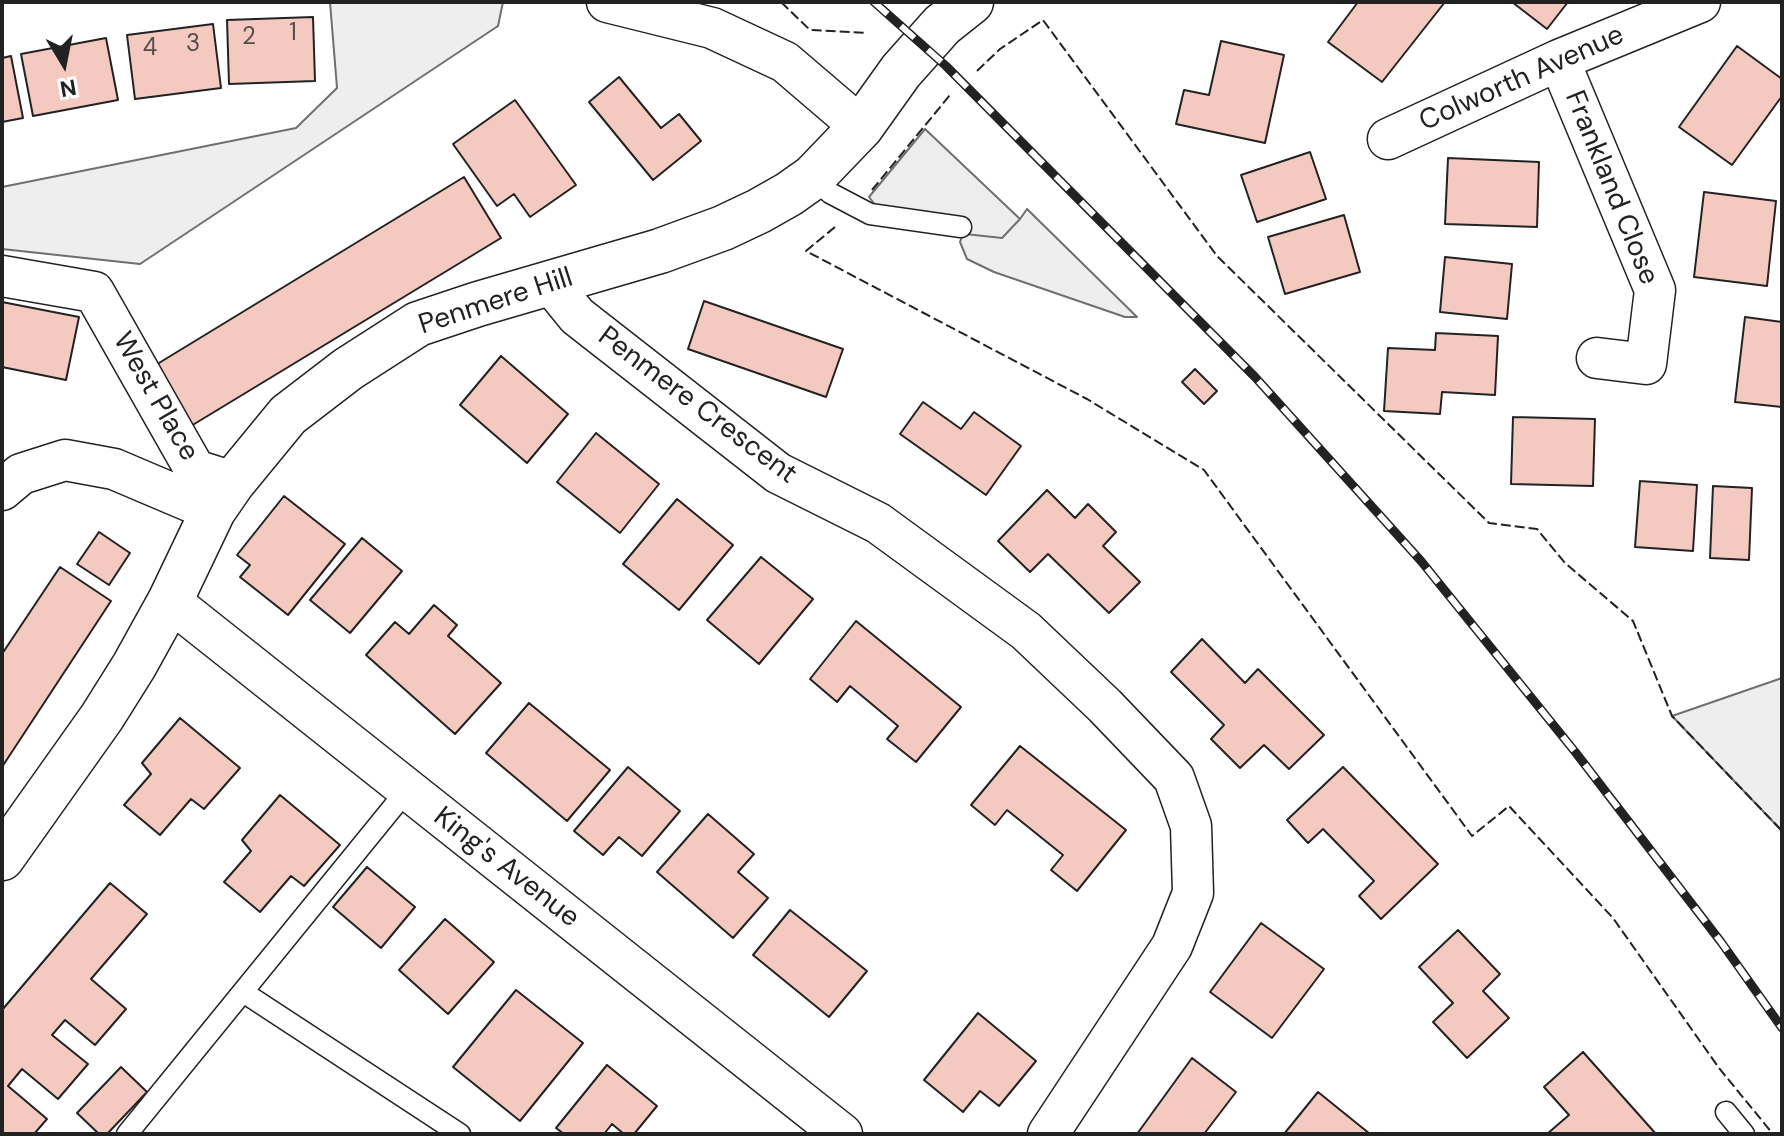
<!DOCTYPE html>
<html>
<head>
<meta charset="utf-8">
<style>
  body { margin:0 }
  #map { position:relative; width:1784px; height:1136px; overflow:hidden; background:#fff; font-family:"DM Sans",sans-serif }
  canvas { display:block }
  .frame { position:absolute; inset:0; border:4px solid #222; pointer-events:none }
  .north { position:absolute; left:24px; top:24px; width:80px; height:80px; -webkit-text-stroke:6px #fff; paint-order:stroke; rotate:170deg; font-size:22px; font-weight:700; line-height:32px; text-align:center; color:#222 }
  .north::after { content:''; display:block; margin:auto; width:28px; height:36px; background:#222; clip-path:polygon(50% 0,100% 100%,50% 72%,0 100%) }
</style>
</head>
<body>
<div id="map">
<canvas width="1784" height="1136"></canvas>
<div class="frame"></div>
<div class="north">N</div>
</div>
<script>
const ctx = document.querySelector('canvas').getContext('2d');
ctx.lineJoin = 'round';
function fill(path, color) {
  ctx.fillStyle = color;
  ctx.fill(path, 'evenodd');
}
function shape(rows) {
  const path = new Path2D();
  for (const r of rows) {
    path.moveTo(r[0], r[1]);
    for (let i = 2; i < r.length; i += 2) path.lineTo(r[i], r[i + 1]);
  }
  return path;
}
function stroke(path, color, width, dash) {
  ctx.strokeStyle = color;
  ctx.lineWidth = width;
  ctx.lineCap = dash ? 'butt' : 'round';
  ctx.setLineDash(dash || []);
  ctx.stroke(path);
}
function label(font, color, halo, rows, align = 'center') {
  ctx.font = font + ' "DM Sans",sans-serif';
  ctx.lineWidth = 6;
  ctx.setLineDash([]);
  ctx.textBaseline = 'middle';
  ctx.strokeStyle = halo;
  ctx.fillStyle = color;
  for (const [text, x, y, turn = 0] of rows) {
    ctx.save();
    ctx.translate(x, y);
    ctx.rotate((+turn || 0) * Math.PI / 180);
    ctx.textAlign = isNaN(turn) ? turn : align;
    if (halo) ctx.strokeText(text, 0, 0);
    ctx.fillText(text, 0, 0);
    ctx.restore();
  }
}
const green = shape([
  [330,2,503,2,498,26,140,264,2,249,2,187,296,128,337,88,330,2],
  [1027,209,1137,317,1125,317,994,272,967,259,960,242,963,234,1020,219,1027,209],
  [1782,678,1782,831,1672,716,1782,678]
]);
fill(green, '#eee');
stroke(green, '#6f6f6f', 2);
const parking = shape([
  [925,129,1020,219,1002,238,892,226,869,197,925,129]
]);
fill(parking, '#ededed');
stroke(parking, '#6f6f6f', 2);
const building = shape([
  [1358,2,1445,2,1382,82,1328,42,1358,2],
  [1512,2,1568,2,1547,29,1512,2],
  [313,17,315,81,229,84,227,20,313,17],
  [213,24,221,88,135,99,127,35,213,24],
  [106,38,118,100,33,116,21,54,106,38],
  [1221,41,1284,55,1265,143,1176,124,1184,90,1209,95,1221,41],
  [1737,46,1782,79,1782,96,1732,165,1679,127,1737,46],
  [11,56,23,118,2,122,2,58,11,56],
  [619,77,661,128,679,114,701,141,653,180,589,102,619,77],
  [515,100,576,185,530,217,514,194,497,206,453,144,515,100],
  [1310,152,1326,199,1257,222,1241,175,1310,152],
  [1448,158,1539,162,1537,227,1445,224,1448,158],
  [464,177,501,238,191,426,154,366,464,177],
  [1704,192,1776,201,1767,286,1694,277,1704,192],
  [1344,215,1360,272,1285,294,1268,237,1344,215],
  [1445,257,1512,264,1507,319,1440,312,1445,257],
  [704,301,843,349,826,397,688,349,704,301],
  [2,302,79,317,66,380,2,367,2,302],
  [1745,317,1782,322,1782,407,1735,402,1745,317],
  [1436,333,1498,336,1495,395,1442,392,1440,414,1384,411,1388,348,1435,350,1436,333],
  [501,356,568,414,527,463,460,405,501,356],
  [1195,369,1217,391,1204,404,1182,382,1195,369],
  [923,402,961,429,974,412,1021,446,986,495,900,434,923,402],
  [1513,417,1595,419,1593,486,1511,484,1513,417],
  [596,433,659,484,620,533,557,482,596,433],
  [1640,481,1697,485,1693,551,1635,547,1640,481],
  [1713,486,1752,488,1749,560,1710,558,1713,486],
  [1047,490,1075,518,1088,504,1116,532,1103,546,1140,582,1109,613,1048,554,1030,572,998,541,1047,490],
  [284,496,345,544,288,615,240,577,250,565,237,555,284,496],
  [677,499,733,545,679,610,623,564,677,499],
  [99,532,130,553,109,585,77,564,99,532],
  [362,538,402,571,350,633,310,600,362,538],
  [761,557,813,599,759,664,707,620,761,557],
  [60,567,111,601,2,767,2,654,60,567],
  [434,605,457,625,448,636,501,683,455,734,366,655,395,622,409,634,434,605],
  [856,621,961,707,916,762,887,739,898,726,850,686,837,702,810,679,856,621],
  [1202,639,1245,683,1258,669,1324,735,1289,769,1264,745,1240,768,1211,739,1224,725,1171,672,1202,639],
  [529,703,610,770,567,821,486,753,529,703],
  [180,718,240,768,204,809,191,799,160,835,124,805,151,774,142,763,180,718],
  [1020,746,1126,830,1077,891,1051,870,1063,855,1007,810,995,825,971,805,1020,746],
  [628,767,680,811,642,856,619,837,603,855,574,831,628,767],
  [1343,767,1438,864,1381,919,1359,896,1374,881,1323,829,1308,843,1287,820,1343,767],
  [280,795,340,845,304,886,291,876,260,912,224,882,251,851,242,840,280,795],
  [708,814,754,854,738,872,768,898,733,938,657,872,708,814],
  [367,867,415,907,381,948,333,907,367,867],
  [110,883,147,914,91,979,126,1009,95,1045,65,1020,52,1035,88,1064,58,1099,22,1069,8,1086,47,1119,34,1134,2,1134,2,1010,110,883],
  [790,910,867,971,829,1017,753,955,790,910],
  [445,919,494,962,448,1014,399,970,445,919],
  [1261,923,1324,969,1272,1038,1210,992,1261,923],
  [1458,930,1500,974,1483,991,1509,1018,1467,1058,1433,1022,1453,1003,1419,967,1458,930],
  [516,990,583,1043,520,1121,453,1067,516,990],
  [978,1013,1036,1061,999,1106,980,1091,963,1112,924,1080,978,1013],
  [1583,1052,1656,1134,1547,1134,1569,1115,1544,1087,1583,1052],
  [1192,1058,1236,1092,1204,1134,1137,1134,1192,1058],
  [607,1065,657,1106,634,1134,624,1134,612,1124,604,1134,564,1134,556,1128,607,1065],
  [121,1067,147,1092,107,1134,99,1134,77,1113,121,1067],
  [1318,1092,1370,1134,1284,1134,1318,1092]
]);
fill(building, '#f3c9c0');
stroke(building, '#222', 2);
const lane = shape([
  [813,177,830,193,870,214,961,227],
  [243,992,460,1134],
  [1726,1112,1744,1134],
  [127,1134,407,790]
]);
const street = shape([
  [607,2,712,28,785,62,861,127],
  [1559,60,1655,290,1646,364,1597,358],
  [1388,139,1559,60,1700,2],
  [2,276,94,292,195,470,233,482],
  [551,284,577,316,778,473,878,523,1026,631,1105,706,1174,778,1191,826,1193,893,1172,946,1048,1134],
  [2,490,21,474,65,460,114,469,213,511],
  [170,601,842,1134]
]);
const secondary = shape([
  [2,858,102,717,134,666,170,601,213,511,233,482,288,415,348,369,418,324,478,304,660,251,723,228,759,211,789,194,813,177,861,127,901,71,942,25,971,2]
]);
stroke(lane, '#222', 23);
stroke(street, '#222', 43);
stroke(secondary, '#222', 47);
stroke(lane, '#fff', 20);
stroke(street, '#fff', 40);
stroke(secondary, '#fff', 44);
const rail = shape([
  [874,2,946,66,1255,377,1421,561,1576,753,1721,942,1782,1028]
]);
stroke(rail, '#222', 9);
stroke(rail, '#fff', 6, [18]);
stroke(shape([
  [781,2,810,30,867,33],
  [977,71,1000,49,1043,20,1217,256,1489,523,1537,529,1565,563,1633,621,1672,716,1782,831],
  [872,190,950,95],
  [835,227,806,251,1087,399,1204,470,1472,836,1509,806,1613,918,1719,1068,1773,1134]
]), '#222', 2, [10, 4]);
label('24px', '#564c4a', null, [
  ["1",293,34],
  ["2",249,38],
  ["3",193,45],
  ["4",150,49]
]);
label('28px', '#222', '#fff', [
  ["Colworth Avenue",1522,79,-24],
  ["Frankland Close",1611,188,68],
  ["Penmere Hill",496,302,-18],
  ["West Place",155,397,60],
  ["Penmere Crescent",697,406,37],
  ["King's Avenue",506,868,38]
]);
</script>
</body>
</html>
